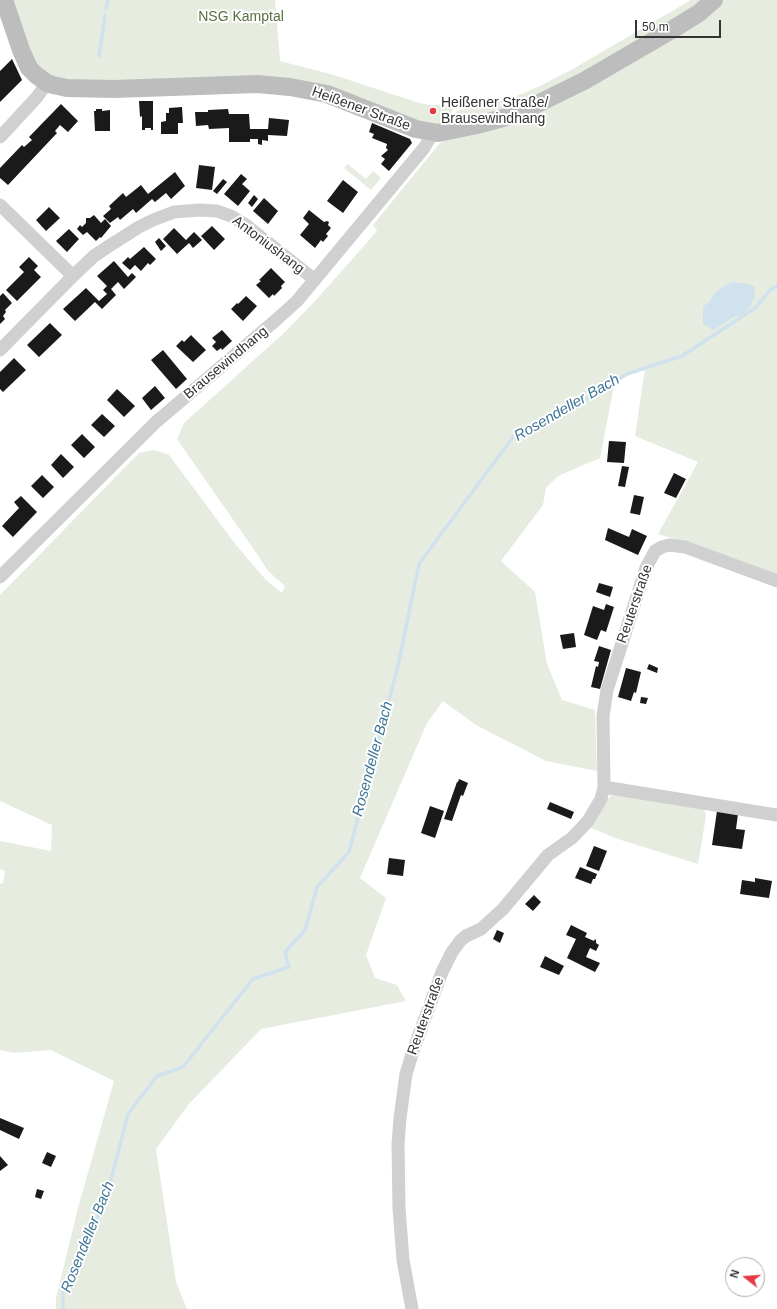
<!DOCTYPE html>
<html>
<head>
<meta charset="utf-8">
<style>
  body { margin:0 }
  #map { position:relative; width:777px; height:1309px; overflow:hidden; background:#fff; font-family:Helvetica,sans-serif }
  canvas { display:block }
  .north { position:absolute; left:725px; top:1257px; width:40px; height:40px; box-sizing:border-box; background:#fff; border:1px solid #adadad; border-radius:50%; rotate:287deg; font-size:11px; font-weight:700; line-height:16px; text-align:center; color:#333 }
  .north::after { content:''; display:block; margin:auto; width:14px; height:18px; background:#e63946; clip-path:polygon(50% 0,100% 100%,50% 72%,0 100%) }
  .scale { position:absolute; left:635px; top:20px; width:86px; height:18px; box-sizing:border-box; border:2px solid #333; border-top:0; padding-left:5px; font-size:12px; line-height:14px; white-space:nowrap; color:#333; -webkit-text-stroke:3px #fff; paint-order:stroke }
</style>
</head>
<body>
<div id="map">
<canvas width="777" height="1309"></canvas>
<div class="north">N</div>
<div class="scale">50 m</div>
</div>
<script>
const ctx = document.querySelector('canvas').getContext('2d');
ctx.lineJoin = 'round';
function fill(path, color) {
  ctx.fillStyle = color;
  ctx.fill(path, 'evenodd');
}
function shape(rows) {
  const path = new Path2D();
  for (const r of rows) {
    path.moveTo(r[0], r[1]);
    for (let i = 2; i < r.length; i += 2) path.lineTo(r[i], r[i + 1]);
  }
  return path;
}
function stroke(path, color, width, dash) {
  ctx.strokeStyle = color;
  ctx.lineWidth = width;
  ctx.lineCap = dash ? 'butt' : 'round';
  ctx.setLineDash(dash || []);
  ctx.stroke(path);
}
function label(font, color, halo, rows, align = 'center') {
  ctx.font = font + ' Helvetica,sans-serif';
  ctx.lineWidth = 4;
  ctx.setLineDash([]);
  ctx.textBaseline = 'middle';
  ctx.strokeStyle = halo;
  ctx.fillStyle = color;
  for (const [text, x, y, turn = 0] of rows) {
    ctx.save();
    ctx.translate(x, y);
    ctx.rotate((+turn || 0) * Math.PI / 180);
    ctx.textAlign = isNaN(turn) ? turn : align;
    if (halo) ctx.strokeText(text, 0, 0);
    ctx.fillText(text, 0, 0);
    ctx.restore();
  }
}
fill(shape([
  [5,0,275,0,280,61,334,75,419,103,429,105,457,105,441,124,432,131,328,93,82,87,37,75],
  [691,0,702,0,673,20,566,83,521,104,449,125,457,111,493,103,517,96,540,86,571,70],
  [724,0,777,0,777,578,688,543,658,534,698,462,635,436,645,369,615,380,600,458,558,476,546,488,543,505,501,561,535,592,547,664,562,700,595,710,597,771,546,761,476,725,443,701,427,723,360,878,386,898,366,955,375,978,397,985,406,1001,261,1029,189,1104,156,1149,176,1282,187,1309,56,1309,56,1298,78,1208,114,1081,51,1050,14,1053,0,1050,0,884,3,883,5,871,0,869,0,841,51,851,52,825,0,801,0,595,139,453,154,450,169,455,236,545,266,580,282,593,285,586,268,571,259,557,177,439,184,423,285,332,315,301,377,231,373,225,439,144,447,139,673,36],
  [348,164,366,179,373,171,381,178,371,190,344,168],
  [612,795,697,806,705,811,706,816,698,864,618,839,591,828,608,799]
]), '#e6ecdf');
fill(shape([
  [732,282,749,284,755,287,754,298,750,307,744,313,730,319,714,330,703,324,703,307,709,302,715,293,724,286]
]), '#cfe2ee');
stroke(shape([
  [106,9,108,0],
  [99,56,105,15],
  [63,1309,63,1292,107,1195,128,1114,157,1076,183,1067,253,979,289,967,285,952,305,930,317,887,349,852,398,666,419,564,513,437,575,406,627,374,682,356,755,308,770,290,777,286]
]), '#cfe2ee', 3.5);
fill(shape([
  [12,59,22,80,0,102,0,71],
  [139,101,153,101,153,130,151,130,151,128,145,128,145,130,142,130,142,116,140,117],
  [61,104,78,121,68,132,60,125,55,131,57,133,8,185,0,178,0,168,22,145,24,147,32,140,29,137],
  [182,107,183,123,178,123,178,134,161,134,161,122,166,121,166,113,169,113,169,108],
  [96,109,102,109,102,111,110,110,110,131,95,131,94,111,96,111],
  [228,109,229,114,249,114,250,129,268,129,269,118,289,120,287,136,268,135,268,141,262,140,262,145,258,144,258,139,250,139,250,142,229,142,229,128,209,129,208,125,196,126,195,112,208,112,208,110],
  [372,123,410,139,412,143,389,171,381,164,385,159,381,156,388,150,386,148,387,144,372,138,374,134,369,132],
  [199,165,215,167,212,190,196,188],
  [175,172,185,186,171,199,166,193,155,202,152,199,136,213,133,209,120,220,118,217,110,223,103,216,111,209,109,206,123,193,126,197,141,185,148,194],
  [241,174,247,179,242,184,250,191,238,206,224,194],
  [223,179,227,182,217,194,213,191],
  [343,180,358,192,343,213,327,201],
  [254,195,258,199,252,207,248,203],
  [264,198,278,211,268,224,253,211],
  [49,207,60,218,46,231,36,220],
  [309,210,324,222,327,221,329,222,328,225,331,228,326,234,328,236,323,242,321,240,315,248,300,235,309,224,303,218],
  [94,215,101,223,105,219,111,226,101,238,100,237,96,241,87,232,83,235,77,229,80,225,82,227,86,223,86,218,90,218],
  [212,226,225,239,214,250,201,236],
  [174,228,186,240,194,232,202,240,193,248,189,243,177,254,163,239],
  [69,229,79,239,67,252,56,241],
  [159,238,166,246,161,251,155,242],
  [144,247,156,259,150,265,148,263,141,271,135,265,130,270,122,263,128,257,130,259],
  [29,257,38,266,34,270,41,277,17,301,6,290,24,272,19,267],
  [114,261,128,277,132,273,136,277,124,289,118,282,111,289,116,295,102,309,95,302,75,321,63,309,86,288,99,301,107,294,103,290,107,286,97,276],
  [271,268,285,282,281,286,282,288,274,296,273,294,269,298,256,285,261,281,259,280],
  [3,293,12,303,5,310,6,312,3,316,5,319,0,324,0,296],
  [246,296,257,306,243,321,231,309,237,303,238,304],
  [50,323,62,335,39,357,27,345],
  [222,330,232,341,222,350,221,348,217,351,212,346,216,342,212,338],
  [191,335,206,350,193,362,176,346,182,340,184,342],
  [163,350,187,379,176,389,151,360],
  [14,358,26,370,3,392,0,389,0,372],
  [155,386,165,398,151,410,142,398],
  [117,389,135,406,124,417,107,400],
  [102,414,115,426,104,437,91,425],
  [82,434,95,447,84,458,71,445],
  [609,441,626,442,624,463,607,462],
  [61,454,74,467,63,478,51,465],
  [622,466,629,467,625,487,618,486],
  [674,473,686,479,676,498,664,493],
  [42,475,54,487,43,498,31,486],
  [634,495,644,497,640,515,630,513],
  [21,496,37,512,13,537,2,526,19,508,14,502],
  [608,528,629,537,632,529,647,536,638,555,605,540],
  [599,583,613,587,610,597,596,592],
  [606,604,614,607,606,632,601,630,597,640,584,635,593,606,604,610],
  [574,633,576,647,563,649,560,635],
  [599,646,611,650,600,689,591,687,596,666,598,667,599,662,594,661],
  [649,664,658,668,657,673,647,669],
  [626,668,641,672,636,693,634,692,631,701,618,697],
  [641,697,648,698,646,704,640,703],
  [459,779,468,783,463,796,461,795,452,821,444,819,457,782,458,782],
  [550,802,574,812,571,819,547,809],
  [430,806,444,811,435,838,421,833],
  [717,811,738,814,736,829,745,830,742,849,712,845],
  [594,846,607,851,599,871,586,866],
  [389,858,405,860,403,876,387,874],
  [580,867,597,874,595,879,593,879,591,884,575,878],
  [755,878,772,881,769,898,740,894,742,880,755,882],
  [534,895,541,902,533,911,525,904],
  [571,925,587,933,585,937,594,941,595,939,596,940,596,943,599,945,596,951,590,948,586,957,600,963,595,972,567,958,576,939,566,935],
  [497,930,504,933,500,943,493,939],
  [545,956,564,966,559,975,540,967],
  [0,1118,24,1128,19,1139,0,1130],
  [47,1152,56,1156,51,1167,42,1163],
  [0,1156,8,1165,0,1171],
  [37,1189,44,1191,41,1199,35,1197]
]), '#1a1a1a');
stroke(shape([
  [0,137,37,97,47,83],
  [0,205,73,276],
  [0,350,73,276,94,256,109,246,139,227,153,220,174,212,200,210,217,211,231,216,246,225,315,280],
  [0,577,156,422,276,320,297,301,424,148,433,133],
  [604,787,777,815],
  [412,1309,403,1260,399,1208,398,1144,400,1118,406,1074,413,1051,442,972,452,952,460,941,466,936,481,929,503,909,548,855,572,838,588,821,601,799,604,787,603,716,607,690,646,568,655,551,662,547,669,545,685,547,777,581]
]), '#d0d0d0', 13);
stroke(shape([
  [4,0,21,50,29,68,36,75,47,83,53,85,67,88,114,89,257,84,290,87,327,94,416,129,438,133,477,125,503,118,521,112,584,81,670,31,699,13,714,0]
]), '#bdbdbd', 18);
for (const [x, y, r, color] of [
  [433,111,4,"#e63946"]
]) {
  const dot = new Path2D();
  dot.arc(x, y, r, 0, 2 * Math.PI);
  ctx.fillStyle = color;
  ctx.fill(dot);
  stroke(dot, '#fff', 1.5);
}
label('14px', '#56703f', '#fff', [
  ["NSG Kamptal",241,17]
]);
label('14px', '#333', '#fff', [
  ["Heißener Straße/",441,103],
  ["Brausewindhang",441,119]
], 'left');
label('14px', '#333', '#fff', [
  ["Heißener Straße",361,109,20],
  ["Antoniushang",268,245,37],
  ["Brausewindhang",226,363,-40],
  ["Reuterstraße",635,604,-71],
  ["Reuterstraße",426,1016,-70]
]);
label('italic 15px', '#3f7597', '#fff', [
  ["Rosendeller Bach",567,408,-30],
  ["Rosendeller Bach",373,759,-75],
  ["Rosendeller Bach",88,1237,-68]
]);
</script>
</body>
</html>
